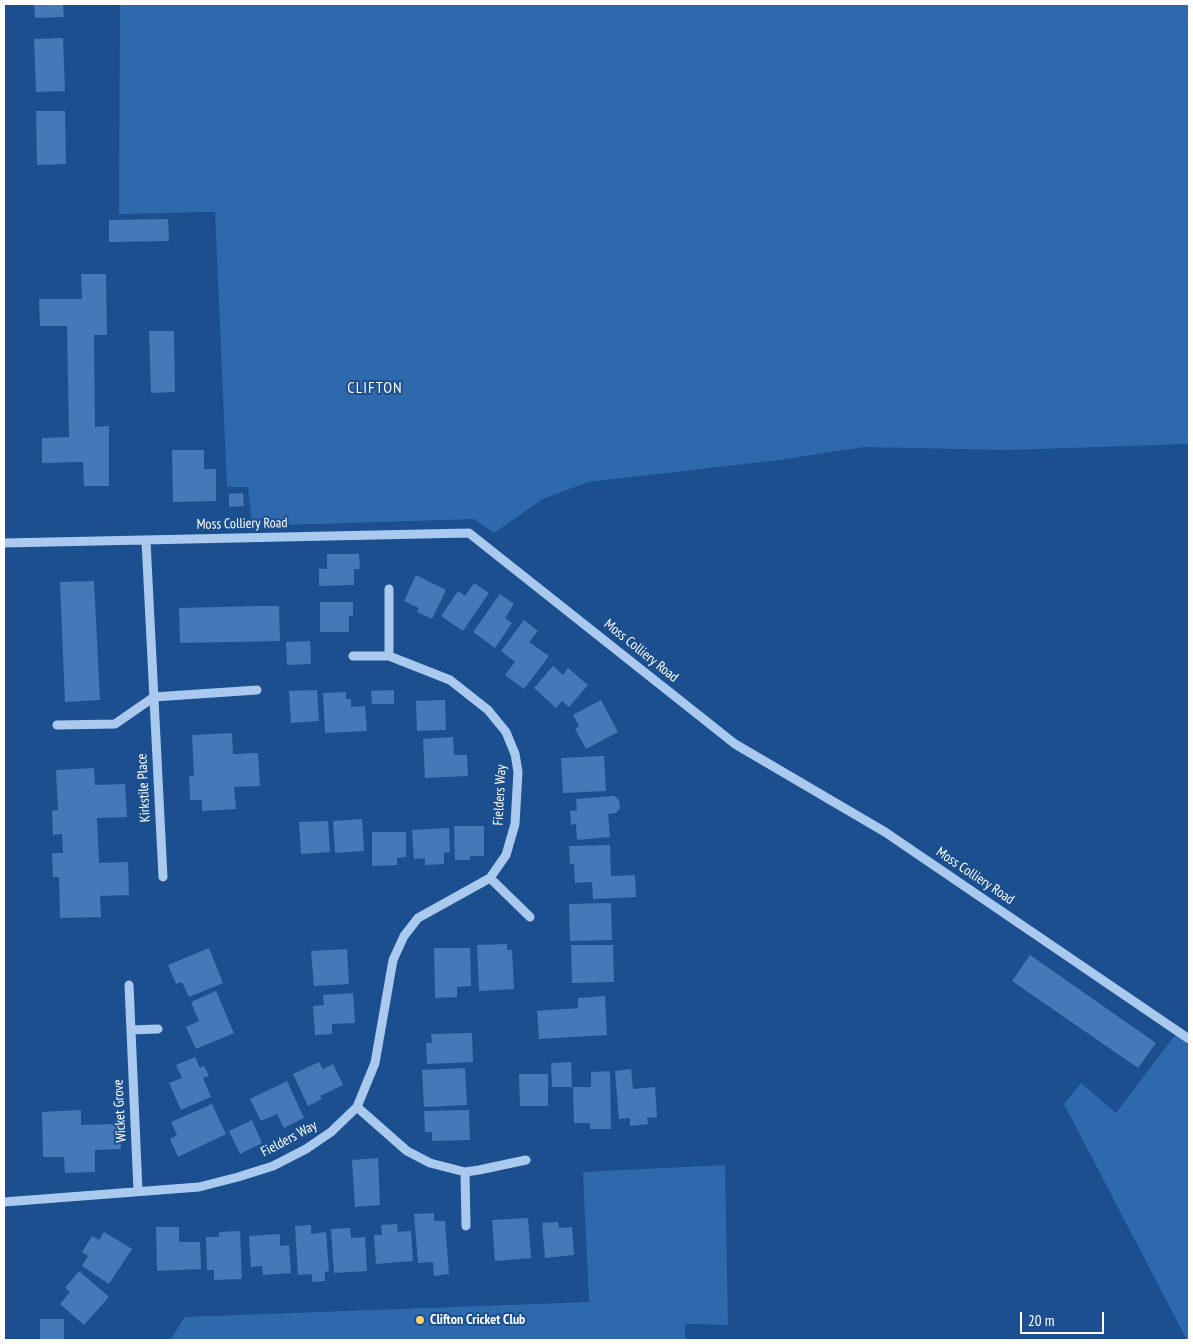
<!DOCTYPE html>
<html>
<head>
<meta charset="utf-8">
<style>
  body { margin:0 }
  #map { position:relative; width:1193px; height:1344px; overflow:hidden; background:#1b4f8f; font-family:"PT Sans Narrow",sans-serif }
  canvas { display:block }
  .frame { position:absolute; inset:0; border:5px solid #fff; pointer-events:none }
  .scale { position:absolute; left:1020px; top:1312px; width:84px; height:22px; box-sizing:border-box; border:2px solid #fff; border-top:0; padding-left:6px; font-size:15px; line-height:18px; white-space:nowrap; color:#fff; -webkit-text-stroke:4px #1b4f8f; paint-order:stroke }
</style>
</head>
<body>
<div id="map">
<canvas width="1193" height="1344"></canvas>
<div class="frame"></div>
<div class="scale">20 m</div>
</div>
<script>
const ctx = document.querySelector('canvas').getContext('2d');
ctx.lineJoin = 'round';
function fill(path, color) {
  ctx.fillStyle = color;
  ctx.fill(path, 'evenodd');
}
function shape(rows) {
  const path = new Path2D();
  for (const r of rows) {
    path.moveTo(r[0], r[1]);
    for (let i = 2; i < r.length; i += 2) path.lineTo(r[i], r[i + 1]);
  }
  return path;
}
function stroke(path, color, width, dash) {
  ctx.strokeStyle = color;
  ctx.lineWidth = width;
  ctx.lineCap = dash ? 'butt' : 'round';
  ctx.setLineDash(dash || []);
  ctx.stroke(path);
}
function label(font, color, halo, rows, align = 'center') {
  ctx.font = font + ' "PT Sans Narrow",sans-serif';
  ctx.lineWidth = 4;
  ctx.setLineDash([]);
  ctx.textBaseline = 'middle';
  ctx.strokeStyle = halo;
  ctx.fillStyle = color;
  for (const [text, x, y, turn = 0] of rows) {
    ctx.save();
    ctx.translate(x, y);
    ctx.rotate((+turn || 0) * Math.PI / 180);
    ctx.textAlign = isNaN(turn) ? turn : align;
    if (halo) ctx.strokeText(text, 0, 0);
    ctx.fillText(text, 0, 0);
    ctx.restore();
  }
}
fill(shape([
  [120,4,1189,4,1189,444,1007,450,864,447,779,460,588,482,543,499,494,533,474,519,252,526,248,487,227,487,215,212,119,214],
  [1175,1035,1189,1045,1189,1340,1187,1340,1064,1104,1081,1083,1116,1113],
  [725,1165,728,1325,685,1324,685,1340,170,1340,185,1317,589,1302,583,1172]
]), '#2e69ad');
fill(shape([
  [34,4,63,4,64,17,35,18],
  [63,38,65,91,36,92,34,39],
  [36,111,65,111,66,164,37,165],
  [168,219,169,241,109,242,109,220],
  [81,274,106,274,107,335,94,335,95,427,109,426,109,486,84,486,83,462,42,463,42,438,69,437,67,326,40,326,39,299,82,299],
  [149,331,174,331,175,392,151,393],
  [172,450,204,450,204,469,216,469,216,501,173,502],
  [243,493,244,506,229,507,229,494],
  [327,554,359,554,360,569,354,569,354,585,319,586,319,569,327,569],
  [416,575,446,590,432,619,417,612,419,608,404,601],
  [94,581,100,700,65,702,60,582],
  [474,583,489,593,463,631,441,616,458,591,465,596],
  [500,594,514,604,505,618,512,623,495,648,473,632],
  [320,602,353,602,353,616,349,616,349,632,320,632],
  [259,606,279,606,280,641,180,643,179,608],
  [524,620,538,631,529,642,549,656,524,689,505,675,515,662,501,651],
  [310,641,311,664,287,665,286,642],
  [553,666,563,675,568,668,588,685,569,707,562,701,556,708,534,688],
  [317,690,319,721,291,723,289,691],
  [394,690,394,704,372,704,371,691],
  [346,692,346,699,351,699,351,707,365,706,367,731,325,733,323,693],
  [445,700,446,730,417,731,416,701],
  [601,700,618,732,586,749,575,729,579,726,573,715],
  [232,733,233,754,258,753,260,786,234,787,236,809,202,811,202,800,190,800,189,776,194,776,192,735],
  [453,737,454,755,467,755,468,776,425,778,423,739],
  [604,756,606,791,563,793,561,758],
  [94,768,95,785,125,784,127,817,97,818,99,863,128,862,129,895,100,896,101,917,60,918,59,877,53,877,52,853,63,853,62,834,53,835,52,811,58,810,56,770],
  [614,796,619,800,620,808,616,813,608,814,610,837,577,840,576,824,571,825,570,811,577,810,576,799],
  [362,819,364,851,335,853,333,821],
  [328,821,330,852,301,854,299,822],
  [454,826,484,826,484,856,470,856,470,860,455,860],
  [449,828,450,852,444,853,444,864,425,865,425,858,414,859,412,830],
  [372,832,406,832,406,857,397,858,397,865,372,866],
  [610,845,611,876,635,875,636,897,593,899,592,882,575,883,574,864,570,864,569,846],
  [611,903,612,940,570,941,569,904],
  [507,944,507,950,512,950,514,989,479,991,477,945],
  [571,945,613,945,614,982,572,983],
  [209,948,223,983,189,997,182,982,176,984,168,965],
  [434,948,470,948,471,986,457,987,457,997,435,998],
  [347,949,349,984,314,986,311,951],
  [1030,955,1156,1043,1138,1068,1012,981],
  [216,991,234,1033,196,1049,186,1027,199,1021,191,1002],
  [353,993,355,1023,332,1024,332,1034,315,1035,313,1006,324,1005,323,995],
  [605,996,607,1035,539,1039,537,1011,578,1008,578,998],
  [472,1033,473,1062,427,1064,426,1043,432,1043,431,1034],
  [195,1057,200,1068,204,1066,209,1076,203,1078,211,1097,181,1110,169,1083,182,1078,176,1065],
  [319,1062,323,1069,333,1064,343,1085,320,1096,322,1099,308,1106,293,1074],
  [571,1062,572,1087,552,1087,551,1063],
  [465,1068,467,1105,424,1107,422,1070],
  [631,1069,633,1089,655,1087,657,1117,647,1118,648,1124,630,1126,630,1118,619,1119,615,1071],
  [610,1071,611,1129,590,1129,590,1123,574,1123,573,1087,591,1087,591,1072],
  [519,1074,548,1074,548,1106,520,1106],
  [287,1081,304,1118,284,1128,277,1114,261,1121,250,1099],
  [212,1104,226,1134,178,1157,170,1139,177,1135,171,1122],
  [81,1110,81,1125,120,1124,121,1149,95,1150,95,1172,65,1173,64,1157,43,1157,42,1112],
  [469,1110,470,1140,432,1141,432,1132,425,1132,424,1111],
  [252,1120,262,1143,240,1154,229,1131],
  [378,1158,380,1205,355,1207,352,1160],
  [434,1213,434,1221,445,1221,449,1274,434,1276,433,1262,418,1263,414,1214],
  [528,1218,531,1258,495,1261,492,1220],
  [558,1222,559,1228,572,1227,574,1255,545,1258,542,1223],
  [397,1224,398,1232,411,1231,413,1261,376,1264,374,1235,382,1235,381,1225],
  [311,1225,311,1234,326,1232,329,1271,325,1272,325,1281,312,1282,312,1274,298,1275,295,1226],
  [156,1227,179,1227,179,1242,200,1242,201,1269,157,1271],
  [350,1228,351,1238,365,1237,367,1271,334,1273,331,1229],
  [240,1231,242,1279,214,1280,214,1270,207,1270,206,1237,219,1237,219,1232],
  [104,1232,132,1249,109,1284,82,1266,88,1256,82,1252,92,1236,99,1240],
  [280,1234,280,1246,289,1245,291,1273,263,1275,262,1266,251,1267,249,1236],
  [79,1271,109,1297,84,1325,60,1304,70,1292,65,1288],
  [40,1319,64,1319,64,1340,40,1340]
]), '#4478b7');
stroke(shape([
  [146,541,163,877],
  [4,543,469,533,735,744,885,832,1189,1039],
  [389,656,389,589],
  [57,725,115,724,154,697,257,690],
  [490,878,530,917],
  [129,985,138,1191],
  [131,1030,158,1029],
  [357,1107,407,1151,430,1163,465,1172,479,1170,526,1160],
  [465,1172,466,1226],
  [4,1202,199,1187,238,1177,273,1166,306,1149,331,1132,357,1107,375,1063,393,960,404,936,418,918,490,878,506,855,515,824,518,772,515,754,506,732,488,710,450,680,389,656,353,656]
]), '#a9c9ee', 9);
for (const [x, y, r, color] of [
  [420,1320,5,"#ffd166"]
]) {
  const dot = new Path2D();
  dot.arc(x, y, r, 0, 2 * Math.PI);
  ctx.fillStyle = color;
  ctx.fill(dot);
  stroke(dot, '#1b4f8f', 2);
}
label('14px', '#fff', '#1b4f8f', [
  ["Moss Colliery Road",242,524,-1],
  ["Moss Colliery Road",641,651,39],
  ["Kirkstile Place",144,788,-93],
  ["Fielders Way",500,795,-87],
  ["Moss Colliery Road",975,876,34],
  ["Wicket Grove",120,1111,-93],
  ["Fielders Way",289,1139,-28]
]);
label('bold 14px', '#fff', '#1b4f8f', [
  ["Clifton Cricket Club",430,1320]
], 'left');
ctx.letterSpacing = '1px';
label('16px', '#fff', '#1b4f8f', [
  ["CLIFTON",375,388]
]);
ctx.letterSpacing = '0px';
</script>
</body>
</html>
